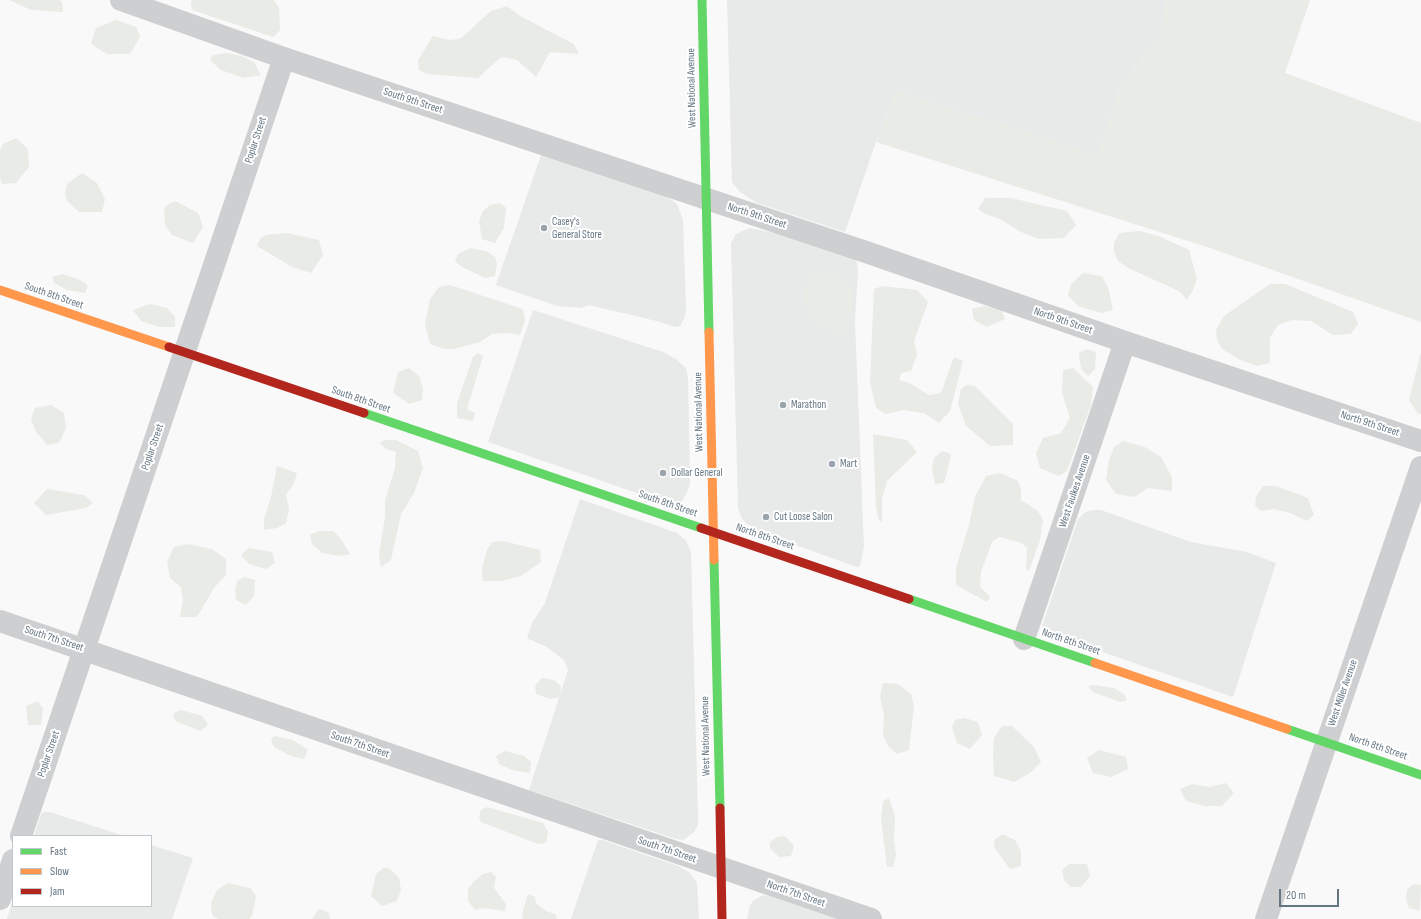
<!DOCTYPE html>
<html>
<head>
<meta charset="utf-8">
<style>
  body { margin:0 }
  #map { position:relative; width:1421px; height:919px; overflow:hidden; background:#f9f9f9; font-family:"Sofia Sans Condensed",sans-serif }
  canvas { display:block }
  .legend { position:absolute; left:12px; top:835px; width:140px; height:72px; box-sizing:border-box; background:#fff; border:1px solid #c1c8cd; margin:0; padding:5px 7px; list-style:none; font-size:12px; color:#657683 }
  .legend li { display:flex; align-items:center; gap:8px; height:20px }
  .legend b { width:20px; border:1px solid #c1c8cd }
  .scale { position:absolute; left:1279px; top:889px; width:60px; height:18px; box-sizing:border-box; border:2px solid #657683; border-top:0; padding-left:5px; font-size:12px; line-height:14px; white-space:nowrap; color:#657683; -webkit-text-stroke:3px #fff; paint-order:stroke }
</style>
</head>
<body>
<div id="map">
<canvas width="1421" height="919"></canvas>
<ul class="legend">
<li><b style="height:5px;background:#63d668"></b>Fast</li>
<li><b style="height:5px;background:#ff974d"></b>Slow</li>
<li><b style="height:5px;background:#b3261e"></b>Jam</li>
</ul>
<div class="scale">20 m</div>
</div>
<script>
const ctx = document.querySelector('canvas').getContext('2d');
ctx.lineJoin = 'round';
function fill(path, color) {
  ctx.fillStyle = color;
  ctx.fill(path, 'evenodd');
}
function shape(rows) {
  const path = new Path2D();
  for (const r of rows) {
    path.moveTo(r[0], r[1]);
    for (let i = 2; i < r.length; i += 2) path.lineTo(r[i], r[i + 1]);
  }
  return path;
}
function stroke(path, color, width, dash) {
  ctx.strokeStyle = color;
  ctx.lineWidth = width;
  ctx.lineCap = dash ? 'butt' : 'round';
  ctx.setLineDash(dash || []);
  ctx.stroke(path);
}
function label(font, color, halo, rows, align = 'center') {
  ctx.font = font + ' "Sofia Sans Condensed",sans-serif';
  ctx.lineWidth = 4;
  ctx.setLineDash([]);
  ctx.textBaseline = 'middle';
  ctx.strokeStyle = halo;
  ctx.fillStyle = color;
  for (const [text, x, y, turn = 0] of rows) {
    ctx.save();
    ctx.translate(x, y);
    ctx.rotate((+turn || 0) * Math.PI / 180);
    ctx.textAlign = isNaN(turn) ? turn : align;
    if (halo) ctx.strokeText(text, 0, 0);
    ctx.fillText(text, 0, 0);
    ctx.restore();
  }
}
fill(shape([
  [727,0,1166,0,1160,36,1121,85,1098,155,896,91,876,142,845,232,757,203,740,192,732,182],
  [541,155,665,195,677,204,683,220,686,309,685,317,680,326,675,327,656,321,589,305,581,308,557,306,496,285],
  [750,228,785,235,854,259,857,262,858,272,855,320,864,547,860,566,857,567,759,532,746,523,741,517,738,508,731,243,736,234],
  [533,310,663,352,676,359,686,368,688,378,690,481,689,488,681,503,672,505,488,442],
  [580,499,677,533,686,541,691,552,698,817,698,825,694,832,683,840,676,839,529,790,568,670,564,660,547,647,527,638,532,623,545,603],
  [1092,510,1101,510,1191,542,1247,552,1276,563,1233,697,1047,633,1043,630,1042,626,1078,519,1084,513],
  [45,812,50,812,124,836,34,836,41,814],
  [598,840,602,840,678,866,690,873,697,883,699,919,571,919],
  [151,845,193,858,172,919,7,919,13,899,13,906,151,906],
  [764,895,769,896,837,919,747,919,750,905,754,900]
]), '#e8e9e9');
fill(shape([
  [9,0,59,0,62,2,63,12,31,10],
  [192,0,274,0,279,8,280,30,273,37,192,10,191,3],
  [1166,0,1310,0,1285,73,1421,123,1421,322,1207,247,876,142,896,91,1098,154,1121,85,1160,36],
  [507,6,520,16,574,44,579,54,550,52,536,77,517,60,501,57,478,78,427,74,419,70,418,60,433,36,449,40,460,39,491,11],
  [116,20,136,27,140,37,130,54,107,54,91,44,96,28],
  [227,53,242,56,254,62,261,75,244,78,221,70,210,60,213,55],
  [16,138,28,149,29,167,16,183,2,184,0,177,0,150,3,144],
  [82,173,97,183,105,199,102,212,79,212,67,201,65,194,67,184],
  [985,198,1011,198,1067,211,1076,225,1064,238,1039,239,1021,232,1000,219,985,214,978,209],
  [175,201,198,213,203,227,193,243,172,235,165,225,164,210,167,205],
  [500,203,506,208,504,228,495,243,482,239,479,221,483,211,490,205],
  [1140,231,1161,237,1189,250,1197,279,1193,290,1187,300,1179,291,1130,269,1118,261,1114,252,1114,243,1119,233],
  [287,233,319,240,323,255,311,273,292,267,257,246,260,239,266,235],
  [470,248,486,251,495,257,497,264,495,276,485,278,462,267,455,261,458,254],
  [836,269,852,289,852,309,848,328,841,336,824,327,808,312,804,299,806,283,811,272],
  [1083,273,1102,276,1108,287,1113,310,1101,313,1078,306,1068,295,1071,284],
  [62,274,78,279,88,285,85,293,67,290,54,283,52,277],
  [1270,284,1285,284,1353,312,1358,324,1351,334,1333,335,1311,321,1292,320,1278,325,1270,338,1270,363,1257,366,1240,360,1222,349,1217,340,1216,330,1224,316],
  [450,285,523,309,525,321,520,335,507,333,492,334,480,342,454,349,444,349,430,344,425,324,430,299,439,287],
  [883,286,917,290,928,302,914,341,917,355,911,371,901,373,899,380,909,383,929,395,941,393,954,357,963,361,950,411,939,423,924,413,904,410,886,414,876,408,870,383,874,289],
  [150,304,167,308,175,317,175,327,159,327,141,321,133,310],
  [984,306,1001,310,1005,319,987,327,974,320,972,309],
  [1086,349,1096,352,1095,369,1088,376,1081,369,1079,353],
  [1421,352,1421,414,1418,414,1409,400],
  [478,353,483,356,467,409,475,413,473,421,457,418,457,403,473,357],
  [409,368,419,376,423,388,422,400,409,404,393,393,398,372],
  [1073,368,1093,387,1091,405,1067,471,1059,476,1040,468,1036,453,1043,438,1061,433,1070,418,1062,393,1063,370],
  [967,385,975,386,1013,424,1013,445,990,446,966,426,958,404,961,389],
  [51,405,64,413,66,428,59,443,47,445,36,432,31,419,35,408],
  [873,434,907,440,917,452,887,481,882,499,882,523,878,518,876,506],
  [384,440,396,440,418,451,423,468,414,493,401,514,391,560,381,567,379,554,385,517,385,501,395,468,396,452,386,449,380,443],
  [1123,441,1145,447,1161,457,1172,477,1172,491,1148,488,1134,497,1116,494,1106,480,1109,460,1114,447],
  [942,451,951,454,948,468,944,483,935,484,932,469,934,458],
  [277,466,297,473,294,483,286,495,289,509,286,523,277,528,264,530,264,519,271,497],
  [1000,473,1018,481,1021,489,1021,500,1038,511,1043,520,1040,540,1029,571,1026,569,1027,548,1022,543,999,537,992,542,981,572,980,587,990,597,987,602,956,585,956,568,969,525,975,497,986,476],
  [1263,486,1276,486,1308,498,1314,515,1307,521,1290,513,1274,509,1261,511,1255,506,1256,497],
  [47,489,84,495,93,503,86,508,46,515,34,503],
  [319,531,333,531,341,539,350,554,341,556,322,553,312,544,310,535],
  [503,541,540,550,541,562,521,576,501,581,483,581,482,568,487,550,492,542],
  [187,544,212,549,226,559,226,575,214,588,197,617,180,617,183,600,181,587,170,578,167,562,174,547],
  [248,548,272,552,275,563,266,569,249,564,241,555],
  [244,577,255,580,254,596,246,605,236,600,235,590,237,581],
  [542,678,554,680,561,686,560,697,550,699,536,694,535,686],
  [883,683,898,684,911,694,914,706,909,750,897,754,888,746,883,735,884,715,880,696],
  [1095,685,1114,688,1124,694,1127,700,1120,702,1093,692,1088,686],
  [38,701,43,709,41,725,28,725,26,706],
  [181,710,202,716,208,724,201,731,177,722,173,717,174,713],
  [964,718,978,722,982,735,970,749,957,743,952,727,955,720],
  [1002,726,1012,726,1034,747,1041,762,1030,773,1014,782,994,776,993,756,994,738],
  [274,736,293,740,308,750,304,759,291,756,274,747,271,740],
  [1099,750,1126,757,1128,769,1111,777,1093,773,1087,758],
  [505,751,524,756,531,762,530,773,512,770,499,764,496,756],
  [1226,783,1234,793,1222,806,1205,806,1186,801,1180,789,1192,784,1210,787],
  [889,798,895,816,894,840,896,856,893,867,887,867,881,818,883,801],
  [487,807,543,823,548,832,546,843,538,844,481,822,479,817,481,810],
  [1003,834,1015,840,1021,851,1021,866,1010,869,994,847,995,839],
  [785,836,794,846,791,856,779,857,770,848,770,842,777,837],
  [1069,864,1087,864,1090,876,1081,887,1071,887,1064,880,1062,870],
  [383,868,389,868,399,878,401,890,397,901,382,906,371,896,376,874],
  [491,872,496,877,494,888,506,904,505,911,483,908,475,910,468,901,468,889,474,881,483,874],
  [228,883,250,888,256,896,252,916,249,919,218,919,212,915,211,903,217,890],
  [1413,884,1421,885,1420,911,1409,908,1406,899,1407,890],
  [528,894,535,897,536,903,546,911,555,914,557,919,523,919,522,914],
  [319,909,329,913,330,919,312,919]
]), '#e8ebe6');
stroke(shape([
  [121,0,284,58,869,253,1125,342,1421,441],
  [0,621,871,919],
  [1024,639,1125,342],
  [21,836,284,58],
  [0,899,13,860],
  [1266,919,1421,467]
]), '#cecfd0', 22);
stroke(shape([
  [702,0,709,332],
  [364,413,701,528],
  [714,560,720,808],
  [909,599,1095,663],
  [1287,729,1421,775]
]), '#63d668', 9);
stroke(shape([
  [0,290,169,347],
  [709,332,714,560],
  [1095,663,1287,729]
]), '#ff974d', 9);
stroke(shape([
  [169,347,364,413],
  [701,528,909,599],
  [720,808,722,919]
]), '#b3261e', 9);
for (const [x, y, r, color] of [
  [544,228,4,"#99a4ac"],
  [783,405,4,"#99a4ac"],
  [832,464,4,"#99a4ac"],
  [663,473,4,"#99a4ac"],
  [766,517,4,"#99a4ac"]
]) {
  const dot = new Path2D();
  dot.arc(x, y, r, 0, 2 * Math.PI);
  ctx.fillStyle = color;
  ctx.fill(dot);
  stroke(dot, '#fff', 1.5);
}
label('11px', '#657683', '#fff', [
  ["West National Avenue",692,88,-91],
  ["South 9th Street",413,101,18],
  ["Poplar Street",256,140,-72],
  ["North 9th Street",757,216,18],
  ["South 8th Street",54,296,19],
  ["North 9th Street",1063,321,19],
  ["South 8th Street",361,400,19],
  ["West National Avenue",699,412,-91],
  ["North 9th Street",1370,424,18],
  ["Poplar Street",153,447,-71],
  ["West Faulkes Avenue",1075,491,-71],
  ["South 8th Street",668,504,19],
  ["North 8th Street",765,537,19],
  ["South 7th Street",54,639,18],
  ["North 8th Street",1071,642,19],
  ["West Miller Avenue",1343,693,-71],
  ["West National Avenue",706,736,-91],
  ["South 7th Street",360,745,19],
  ["North 8th Street",1378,747,19],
  ["Poplar Street",49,754,-71],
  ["South 7th Street",667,850,19],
  ["North 7th Street",796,894,19]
]);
label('11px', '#657683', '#fff', [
  ["Casey's",552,222],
  ["General Store",552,235],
  ["Marathon",791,405],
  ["Mart",840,464],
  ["Dollar General",671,473],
  ["Cut Loose Salon",774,517]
], 'left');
</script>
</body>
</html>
